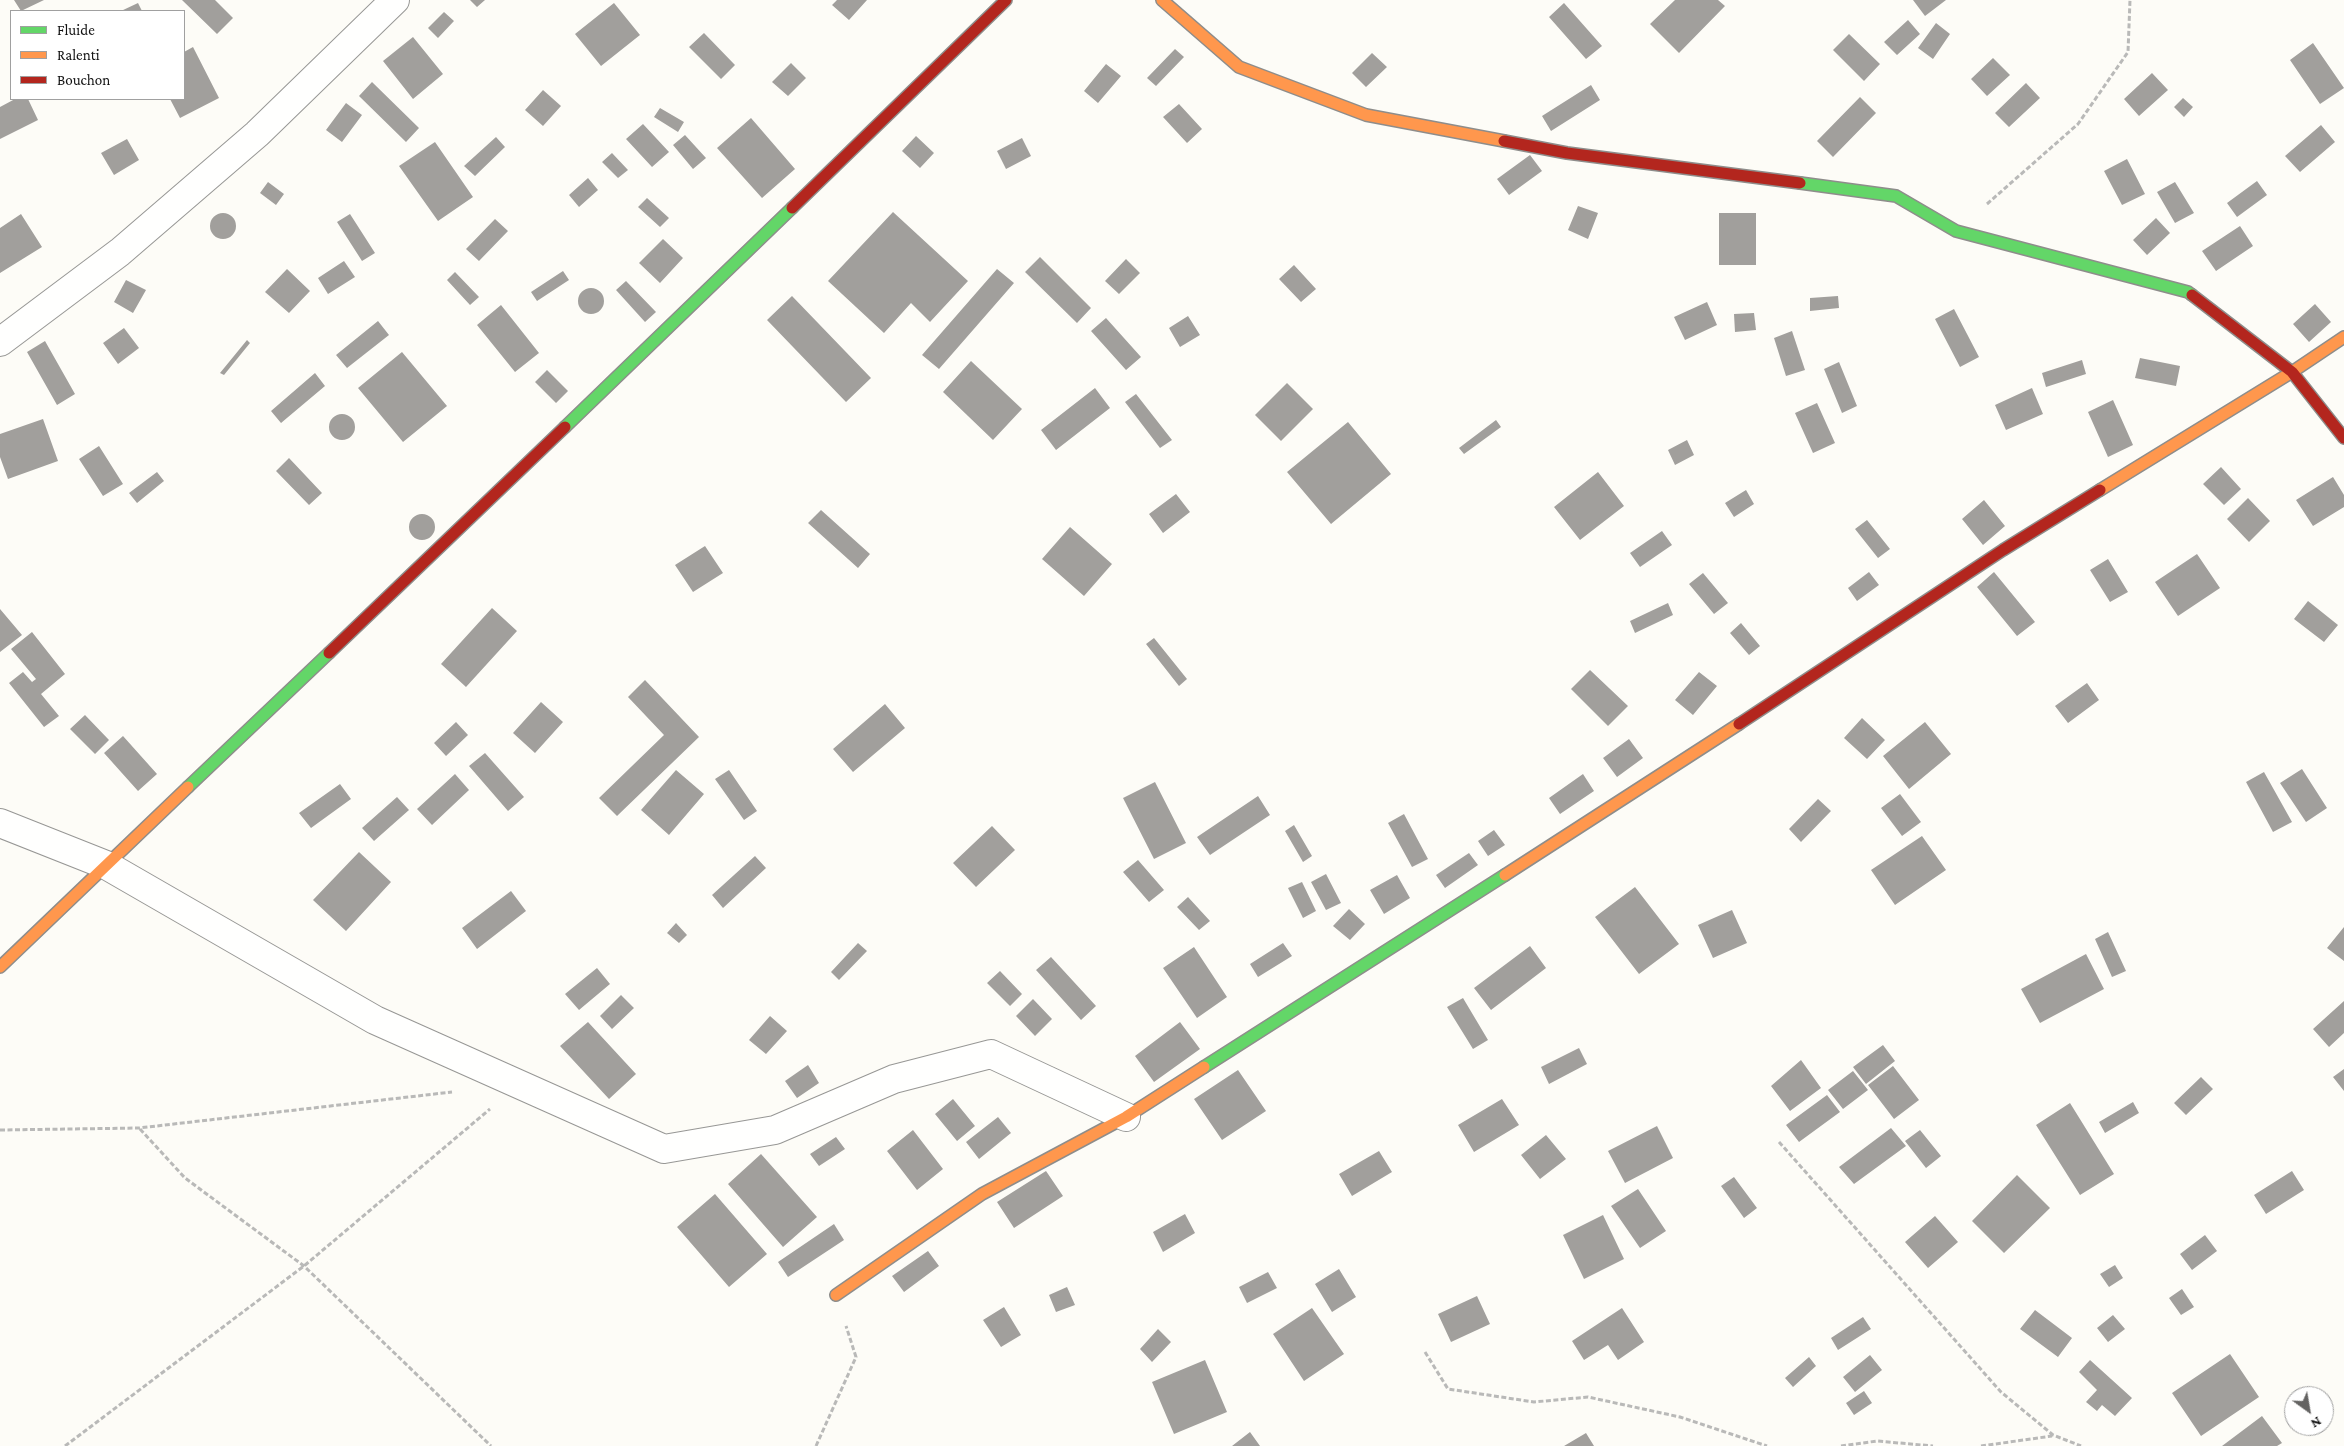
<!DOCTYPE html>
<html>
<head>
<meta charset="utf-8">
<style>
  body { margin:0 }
  #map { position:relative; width:2344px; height:1446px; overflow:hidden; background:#fdfcf7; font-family:"Crimson Pro",serif }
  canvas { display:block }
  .legend { position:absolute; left:10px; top:10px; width:175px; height:90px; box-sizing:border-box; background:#fff; border:1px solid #a0a0a0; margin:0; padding:6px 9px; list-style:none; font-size:15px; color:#111 }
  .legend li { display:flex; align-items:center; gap:10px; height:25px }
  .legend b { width:25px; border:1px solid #a0a0a0 }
  .north { position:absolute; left:2284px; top:1386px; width:50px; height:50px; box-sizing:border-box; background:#fff; border:1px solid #a0a0a0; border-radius:50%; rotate:148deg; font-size:14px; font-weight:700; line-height:20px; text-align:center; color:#111 }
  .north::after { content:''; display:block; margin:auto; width:18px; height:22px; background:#646362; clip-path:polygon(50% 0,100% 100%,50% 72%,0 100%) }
</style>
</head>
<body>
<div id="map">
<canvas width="2344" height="1446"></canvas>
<ul class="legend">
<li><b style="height:6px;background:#63d668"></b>Fluide</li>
<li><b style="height:6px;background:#ff974d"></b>Ralenti</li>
<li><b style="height:6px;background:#b3261e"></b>Bouchon</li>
</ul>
<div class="north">N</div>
</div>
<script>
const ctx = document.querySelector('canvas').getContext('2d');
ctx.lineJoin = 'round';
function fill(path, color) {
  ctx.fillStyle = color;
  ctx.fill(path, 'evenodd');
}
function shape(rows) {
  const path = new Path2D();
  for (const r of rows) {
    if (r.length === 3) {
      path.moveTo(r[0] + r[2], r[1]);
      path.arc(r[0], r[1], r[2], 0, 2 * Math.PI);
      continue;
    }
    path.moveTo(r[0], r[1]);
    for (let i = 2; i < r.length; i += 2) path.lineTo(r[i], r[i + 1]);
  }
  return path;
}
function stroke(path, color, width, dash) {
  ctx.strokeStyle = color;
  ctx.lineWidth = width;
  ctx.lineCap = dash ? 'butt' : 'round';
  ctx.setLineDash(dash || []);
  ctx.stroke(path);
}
fill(shape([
  [14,0,44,0,21,11],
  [182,0,215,0,233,18,217,34],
  [470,0,485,0,477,7],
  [837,0,867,0,849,20,832,5],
  [1675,0,1718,0,1725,6,1679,53,1650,24],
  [1913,0,1946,0,1925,16],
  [138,3,142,11,121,11],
  [614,3,640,35,601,66,575,34],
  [1564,3,1602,46,1586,59,1549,17],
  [444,12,454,21,438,38,428,28],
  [1908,20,1920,34,1897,55,1884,42],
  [1936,23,1950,34,1933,59,1918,48],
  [704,33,735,65,721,79,689,47],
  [1849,34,1880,64,1864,81,1833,50],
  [413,37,443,74,413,99,383,61],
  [2313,43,2344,88,2320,104,2290,60],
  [193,47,219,98,180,118,170,99,184,99,184,52],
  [1175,49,1184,57,1156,86,1147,78],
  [1372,53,1387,67,1366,87,1352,73],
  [1993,58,2010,75,1987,96,1971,79],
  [791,63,806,78,788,96,772,82],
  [1106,64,1121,76,1098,103,1084,91],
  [2152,73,2168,90,2139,116,2124,99],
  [372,82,419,128,406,142,359,96],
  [2026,83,2040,98,2009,127,1995,113],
  [1591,85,1600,100,1551,131,1542,116],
  [543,90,561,106,543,126,525,110],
  [1860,97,1876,113,1833,157,1817,141],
  [2183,98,2193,107,2184,117,2174,107],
  [15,99,28,99,38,120,0,139,0,107],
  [346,103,362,115,342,142,326,130],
  [1179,104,1202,129,1187,143,1163,117],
  [660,108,684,122,678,132,654,117],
  [751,118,795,169,762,198,717,148],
  [643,124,669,152,652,167,626,139],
  [2321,125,2335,142,2300,172,2285,156],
  [685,135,706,158,693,169,673,145],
  [916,136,934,153,920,168,902,151],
  [496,137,505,147,475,176,464,166],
  [1022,138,1031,156,1006,169,997,151],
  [127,139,139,160,114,175,101,153],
  [435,142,473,197,438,221,399,166],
  [612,153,628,170,618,178,602,162],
  [1530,155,1542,171,1509,195,1497,179],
  [2127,159,2145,194,2122,205,2104,171],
  [588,178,598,190,579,207,569,195],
  [2257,181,2267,195,2237,217,2227,203],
  [268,182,284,194,276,205,260,193],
  [2175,182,2194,213,2175,223,2157,192],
  [647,198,669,218,660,227,638,207],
  [1578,206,1598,213,1588,239,1568,230],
  [893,212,968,281,930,322,911,303,884,333,828,281],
  [223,226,13],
  [1719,213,1756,213,1756,265,1719,265],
  [21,214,42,247,0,273,0,228],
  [350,214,375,253,362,261,337,222],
  [2156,218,2170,233,2147,255,2133,240],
  [495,219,508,231,479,261,466,249],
  [2240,226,2253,246,2216,271,2202,251],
  [663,239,683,258,660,283,639,263],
  [1040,257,1091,308,1077,323,1025,272],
  [1126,259,1140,273,1119,294,1105,281],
  [344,261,355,277,328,294,318,278],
  [1294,265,1316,289,1301,302,1279,279],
  [287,269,310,291,289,313,265,292],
  [997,269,1014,283,939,369,922,355],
  [563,271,569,280,537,301,531,292],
  [455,272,479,297,470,305,447,280],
  [126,280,146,290,133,313,114,302],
  [626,281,656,312,645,322,616,290],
  [591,301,13],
  [792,296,871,378,846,402,767,320],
  [1838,296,1839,308,1810,311,1810,298],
  [1707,302,1717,325,1685,340,1674,317],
  [2315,304,2331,322,2309,342,2293,324],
  [501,305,539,353,515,372,477,325],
  [1954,309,1979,357,1960,367,1935,319],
  [1754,313,1756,330,1735,332,1734,314],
  [1188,316,1200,335,1180,347,1169,328],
  [1106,318,1141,357,1126,370,1091,331],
  [378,321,389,335,347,368,336,355],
  [124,328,139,348,118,364,103,343],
  [1792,331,1805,370,1786,376,1774,338],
  [247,340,250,343,224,375,220,373],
  [45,341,75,394,57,405,27,352],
  [402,352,447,406,403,442,358,388],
  [2140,358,2180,366,2176,386,2135,378],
  [2082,360,2086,374,2046,387,2042,373],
  [971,361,1022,409,993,440,943,392],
  [1839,362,1857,406,1842,413,1824,369],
  [547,370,568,391,556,403,535,382],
  [315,373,325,386,281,423,271,411],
  [1287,383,1313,409,1281,441,1255,415],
  [1095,388,1110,408,1056,450,1041,430],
  [2032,388,2043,414,2006,430,1995,405],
  [1136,394,1172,440,1160,448,1125,402],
  [2113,400,2133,445,2108,457,2088,412],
  [1817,403,1835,443,1813,453,1795,413],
  [342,427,13],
  [43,419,58,461,8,479,0,457,0,434],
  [1496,420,1501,427,1464,454,1459,448],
  [1348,422,1391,474,1331,524,1287,472],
  [1687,440,1694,455,1675,465,1668,450],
  [99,446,123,484,103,496,79,459],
  [289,458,322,493,309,505,276,471],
  [2221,467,2241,489,2224,505,2203,484],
  [157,472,164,481,137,503,129,493],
  [1598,472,1624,506,1580,540,1554,507],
  [2333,477,2344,495,2344,507,2313,526,2296,500],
  [1746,490,1754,504,1734,517,1725,503],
  [1176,494,1190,512,1163,533,1149,514],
  [2248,498,2270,521,2249,542,2227,519],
  [1984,500,2005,526,1983,545,1962,519],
  [821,510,870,554,858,568,808,523],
  [422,527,13],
  [1867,520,1890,549,1878,558,1855,529],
  [1070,527,1112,564,1084,596,1042,559],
  [1662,531,1672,545,1640,567,1630,553],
  [705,546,723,573,693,592,675,565],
  [2197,554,2220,588,2178,616,2155,582],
  [2108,559,2128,592,2110,602,2090,570],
  [1869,572,1879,585,1857,601,1848,588],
  [1994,572,2035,622,2017,636,1977,587],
  [1703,573,1728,603,1714,614,1689,584],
  [2308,601,2338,625,2324,642,2294,619],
  [1668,603,1673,615,1635,633,1630,621],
  [492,608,517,631,466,687,441,664],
  [0,609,22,635,0,652],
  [1741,623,1760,646,1749,655,1730,633],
  [32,632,65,674,41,694,59,716,44,727,9,683,23,672,32,682,36,679,11,649],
  [1154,638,1187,679,1179,686,1146,644],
  [1590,670,1628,706,1608,726,1571,689],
  [1699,672,1717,686,1693,715,1675,700],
  [645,680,699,737,617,816,599,798,664,735,628,697],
  [2087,683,2099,700,2068,723,2055,706],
  [541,702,563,722,535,753,513,733],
  [885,704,905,728,853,772,833,749],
  [85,715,109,740,95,754,70,729],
  [1862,718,1885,740,1867,759,1844,738],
  [456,722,468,735,446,756,434,743],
  [1925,722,1951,754,1909,789,1883,756],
  [123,736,157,774,138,791,104,753],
  [1629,739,1643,758,1617,777,1603,758],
  [485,753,524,797,508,811,469,766],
  [2302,769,2327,808,2306,822,2280,783],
  [676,770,704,794,669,835,641,810],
  [729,770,757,811,744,820,715,779],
  [2264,772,2292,822,2273,832,2246,782],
  [455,774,469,790,432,825,417,809],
  [1583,774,1594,791,1560,814,1549,798],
  [1155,782,1186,843,1154,859,1123,798],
  [340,784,351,799,311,828,299,813],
  [1900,794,1921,822,1902,836,1881,808],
  [1258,796,1270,815,1210,855,1197,837],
  [397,797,409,810,374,841,362,828],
  [1818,799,1831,811,1801,842,1789,829],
  [1404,814,1428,859,1412,867,1388,823],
  [1294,825,1312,856,1303,862,1285,831],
  [992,826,1015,850,976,887,953,863],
  [1494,830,1505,845,1488,856,1478,841],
  [1922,836,1946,870,1895,905,1871,870],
  [359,852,391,882,346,931,313,900],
  [1469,853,1478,865,1445,888,1436,875],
  [755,856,766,868,723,908,712,895],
  [1138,860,1164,890,1149,902,1123,872],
  [1326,874,1341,903,1326,910,1311,882],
  [1397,875,1410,898,1384,914,1370,890],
  [1302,882,1316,911,1303,918,1288,888],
  [1635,887,1679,944,1639,974,1595,917],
  [511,891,526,911,477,949,462,928],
  [1188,897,1210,921,1199,930,1177,907],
  [1349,909,1365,924,1350,940,1333,926],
  [1732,910,1747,943,1713,958,1698,925],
  [676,923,687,935,679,943,667,933],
  [2344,927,2344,961,2327,948],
  [2108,932,2126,971,2112,977,2095,939],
  [858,943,867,951,839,980,831,972],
  [1283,943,1292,956,1258,977,1250,964],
  [1530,946,1546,968,1491,1010,1474,988],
  [1194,947,1227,997,1197,1018,1163,968],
  [2086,954,2104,989,2040,1023,2021,989],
  [1051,957,1096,1006,1081,1020,1036,970],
  [597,968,610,984,579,1010,565,994],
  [1000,971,1022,994,1010,1006,987,983],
  [621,995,634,1008,612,1029,600,1016],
  [1463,998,1488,1040,1473,1049,1447,1007],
  [1033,999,1052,1019,1035,1036,1016,1016],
  [2344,1001,2344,1033,2329,1047,2313,1029],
  [770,1016,787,1031,766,1054,749,1040],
  [588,1022,636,1074,609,1099,560,1046],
  [1180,1022,1200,1049,1154,1082,1135,1056],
  [1883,1045,1895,1061,1866,1084,1853,1067],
  [1579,1048,1587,1064,1549,1084,1541,1067],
  [1801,1060,1821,1088,1790,1111,1771,1086],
  [808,1065,819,1083,797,1098,785,1081],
  [1893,1066,1919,1100,1894,1119,1868,1085],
  [2344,1069,2344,1091,2333,1077],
  [1238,1070,1266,1111,1222,1140,1194,1099],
  [1853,1071,1868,1090,1843,1109,1828,1090],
  [2201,1077,2213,1089,2186,1115,2174,1103],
  [1827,1095,1840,1112,1799,1142,1786,1125],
  [953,1099,975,1126,957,1141,935,1114],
  [1502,1099,1519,1125,1474,1152,1458,1125],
  [2133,1102,2139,1113,2105,1133,2099,1122],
  [2070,1103,2114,1174,2080,1195,2036,1125],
  [998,1117,1011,1133,979,1159,966,1142],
  [1657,1126,1673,1158,1625,1183,1608,1151],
  [1891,1128,1906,1146,1854,1184,1839,1167],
  [913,1130,943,1169,917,1190,887,1151],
  [1920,1130,1941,1156,1926,1168,1905,1141],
  [1546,1135,1566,1159,1540,1179,1521,1155],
  [836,1137,845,1149,819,1166,810,1154],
  [1379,1151,1392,1172,1352,1196,1339,1174],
  [761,1154,817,1217,783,1247,728,1184],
  [1046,1171,1063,1196,1014,1228,997,1202],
  [2292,1171,2304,1190,2266,1214,2254,1195],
  [2017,1175,2050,1208,2004,1253,1972,1221],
  [1734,1177,1757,1208,1744,1218,1721,1186],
  [1638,1189,1666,1231,1640,1248,1611,1206],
  [715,1194,767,1254,729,1287,677,1227],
  [1185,1214,1195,1233,1163,1252,1153,1232],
  [1603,1215,1624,1259,1584,1279,1563,1235],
  [1935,1216,1958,1242,1928,1268,1905,1242],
  [834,1224,844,1240,788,1277,778,1262],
  [2205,1235,2217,1251,2192,1270,2180,1254],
  [928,1251,939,1266,904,1292,892,1276],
  [2115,1265,2123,1278,2109,1287,2100,1274],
  [1339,1269,1356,1297,1332,1312,1315,1284],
  [1268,1272,1277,1288,1247,1303,1239,1287],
  [1067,1287,1075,1305,1056,1312,1049,1295],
  [2182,1289,2194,1307,2181,1315,2169,1298],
  [1477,1296,1490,1324,1451,1342,1438,1314],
  [1004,1307,1021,1335,1001,1347,983,1320],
  [1312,1308,1344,1354,1304,1381,1273,1334],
  [1622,1308,1644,1342,1618,1360,1608,1345,1584,1360,1572,1341],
  [2035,1310,2072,1338,2058,1357,2020,1329],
  [2113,1315,2125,1329,2108,1342,2097,1328],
  [1863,1317,1871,1329,1838,1350,1831,1338],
  [1158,1329,1171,1342,1152,1362,1140,1349],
  [2230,1354,2259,1397,2201,1436,2172,1393],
  [1870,1355,1882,1370,1855,1392,1843,1377],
  [1809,1357,1816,1366,1793,1387,1785,1378],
  [1205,1360,1227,1412,1174,1434,1152,1382],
  [2090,1360,2132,1398,2115,1416,2102,1405,2097,1411,2086,1402,2097,1390,2079,1372],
  [1864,1391,1872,1403,1854,1415,1846,1403],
  [2262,1416,2282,1443,2277,1446,2222,1446],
  [1250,1432,1260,1446,1232,1446],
  [1586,1433,1594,1446,1564,1446]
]), '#a19f9c');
const street = shape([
  [0,342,120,252,257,134,395,0],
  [0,823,106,865,375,1020,664,1149,775,1130,894,1079,991,1054,1126,1117]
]);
const fast = shape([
  [1800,183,1896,196,1956,231,2188,292,2192,295],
  [565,427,792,208],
  [188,787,329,653],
  [1204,1067,1505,875]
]);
const slow = shape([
  [1162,0,1239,67,1366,115,1504,141],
  [2100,490,2292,372,2344,337],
  [1505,875,1739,724],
  [0,967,188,787],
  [836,1295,982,1194,1126,1117,1204,1067]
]);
const jam = shape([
  [1504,141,1567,153,1800,183],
  [792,208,1006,0],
  [2192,295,2292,372,2344,438],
  [329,653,565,427],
  [1739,724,2003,550,2100,490]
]);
stroke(street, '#979795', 30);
stroke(fast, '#8e8d8b', 14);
stroke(slow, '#8e8d8b', 14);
stroke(jam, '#8e8d8b', 14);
stroke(shape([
  [1987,204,2078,124,2128,52,2130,0],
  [140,1129,185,1178,304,1266,491,1446],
  [0,1130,139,1128,452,1092],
  [1779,1142,2001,1392,2053,1435,2081,1446],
  [1425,1352,1448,1389,1534,1402,1588,1397,1680,1417,1767,1446],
  [65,1446,304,1266,490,1109],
  [816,1446,856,1357,846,1326],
  [1841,1446,1877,1441,1933,1446],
  [1981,1446,2052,1436]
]), '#b9b9b8', 3, [5, 2.5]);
stroke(street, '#fffffe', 28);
stroke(fast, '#63d668', 11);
stroke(slow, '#ff974d', 11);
stroke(jam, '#b3261e', 11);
</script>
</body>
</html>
